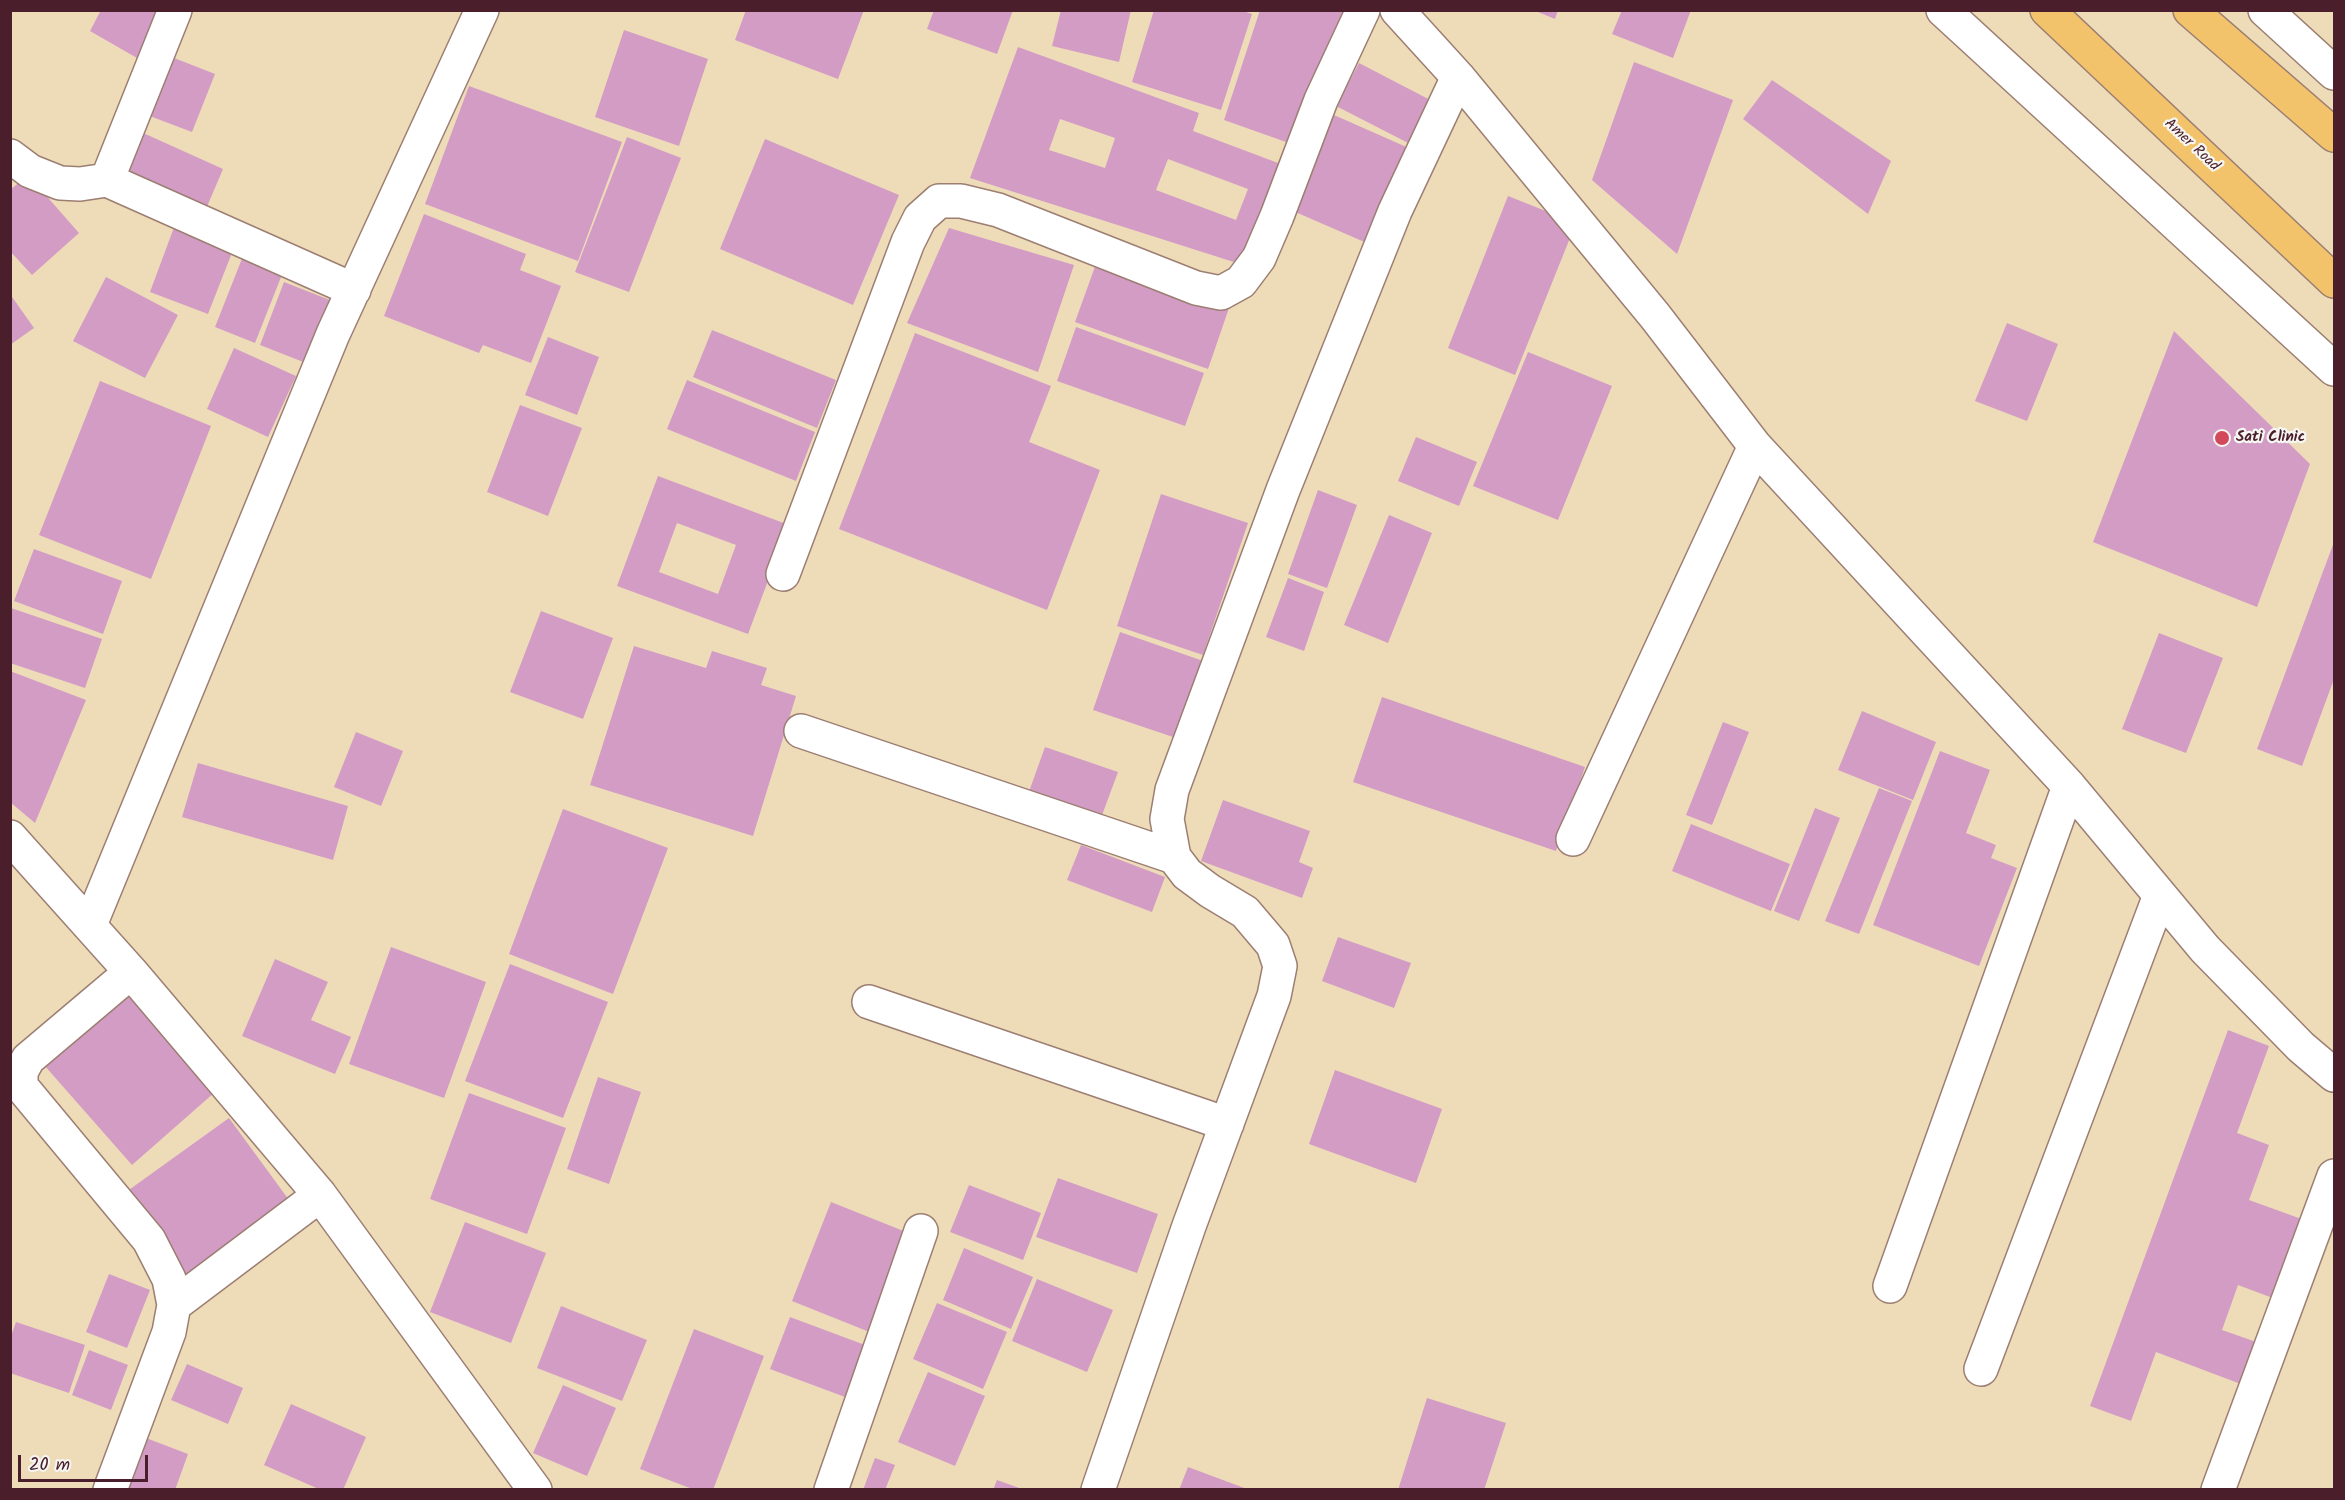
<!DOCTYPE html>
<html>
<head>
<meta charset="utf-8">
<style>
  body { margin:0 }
  #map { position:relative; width:2345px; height:1500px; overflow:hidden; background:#eedcb9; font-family:Kalam,sans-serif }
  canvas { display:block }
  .frame { position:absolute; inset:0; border:12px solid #4a1f2b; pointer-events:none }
  .scale { position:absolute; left:18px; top:1455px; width:130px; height:27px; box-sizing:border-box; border:3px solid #4a1f2b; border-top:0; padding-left:8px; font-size:18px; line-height:21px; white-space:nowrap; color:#4a1f2b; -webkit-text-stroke:4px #f6f6f2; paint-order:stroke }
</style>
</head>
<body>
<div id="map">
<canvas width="2345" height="1500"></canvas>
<div class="frame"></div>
<div class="scale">20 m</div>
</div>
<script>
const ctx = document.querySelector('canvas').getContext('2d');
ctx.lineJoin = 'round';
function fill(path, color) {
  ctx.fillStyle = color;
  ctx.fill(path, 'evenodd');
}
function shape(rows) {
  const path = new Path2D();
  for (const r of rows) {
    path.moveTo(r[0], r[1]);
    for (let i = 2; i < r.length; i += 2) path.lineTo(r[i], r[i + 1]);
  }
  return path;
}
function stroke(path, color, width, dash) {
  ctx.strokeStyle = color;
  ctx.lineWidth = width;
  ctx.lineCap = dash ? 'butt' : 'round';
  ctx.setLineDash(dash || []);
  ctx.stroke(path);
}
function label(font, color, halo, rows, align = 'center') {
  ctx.font = font + ' Kalam,sans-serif';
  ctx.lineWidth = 4.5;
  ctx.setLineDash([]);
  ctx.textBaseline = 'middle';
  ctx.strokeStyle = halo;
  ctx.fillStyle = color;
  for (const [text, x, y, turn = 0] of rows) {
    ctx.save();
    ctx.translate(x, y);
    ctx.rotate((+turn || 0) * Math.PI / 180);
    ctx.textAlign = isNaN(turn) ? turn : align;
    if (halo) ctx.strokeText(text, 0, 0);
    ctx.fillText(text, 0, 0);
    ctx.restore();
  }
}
fill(shape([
  [101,10,164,10,137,58,90,31],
  [746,10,864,10,838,79,735,40],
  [934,10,1013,10,997,54,927,29],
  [1061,10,1131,10,1119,62,1052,46],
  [1154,10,1240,10,1252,14,1221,110,1132,82],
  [1260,10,1344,10,1286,142,1224,120],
  [1533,10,1558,10,1555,19],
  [1622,10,1691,10,1673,58,1612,34],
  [624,30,708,59,679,146,595,117],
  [1018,47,1199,113,1193,131,1286,166,1240,264,970,178],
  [1060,119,1115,138,1105,168,1049,150],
  [1168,159,1248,189,1236,220,1156,190],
  [169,56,215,74,192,132,147,115],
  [1634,62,1733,100,1677,254,1592,180],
  [1359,63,1436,103,1414,146,1336,106],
  [1772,80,1891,161,1868,214,1743,119],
  [469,86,622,142,578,261,425,204],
  [1334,115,1411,149,1369,244,1293,211],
  [141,132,223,169,206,209,123,173],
  [627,137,681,158,629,292,575,272],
  [765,139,899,195,853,305,720,249],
  [28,175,79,233,32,275,10,251,10,190],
  [1508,196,1576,223,1515,375,1448,348],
  [424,214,526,254,520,270,561,286,531,363,483,345,479,353,384,316],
  [176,222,235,245,208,314,150,292],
  [949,228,1074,265,1038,372,907,323],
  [245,251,285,267,255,343,215,327],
  [1097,261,1229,308,1208,369,1075,322],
  [106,277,178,315,145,378,73,341],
  [284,282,340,304,316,367,260,345],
  [10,294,34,328,10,345],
  [2007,323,2058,344,2027,421,1975,401],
  [1076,327,1204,373,1185,426,1057,381],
  [712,330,836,380,817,428,693,377],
  [2174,331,2310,464,2257,607,2093,542],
  [915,333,1051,386,1029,442,1100,470,1047,610,839,529],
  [548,337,599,357,577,415,525,395],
  [234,348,296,376,268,437,207,409],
  [1528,352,1612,386,1558,520,1473,486],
  [687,380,815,432,796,481,667,429],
  [100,381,211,426,151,579,39,535],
  [520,405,582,428,548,516,487,492],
  [1416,437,1477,462,1459,506,1398,481],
  [658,476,789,525,748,634,617,586],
  [677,523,736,545,718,594,659,572],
  [1318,490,1357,505,1327,588,1288,574],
  [1161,494,1248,523,1203,655,1117,626],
  [1389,515,1432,533,1388,643,1344,625],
  [2334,542,2334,679,2302,766,2257,749],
  [34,549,122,581,103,634,14,601],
  [1288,578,1324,592,1304,651,1266,637],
  [11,608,102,639,85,688,10,663],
  [541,611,613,638,583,719,510,692],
  [1120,632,1209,663,1182,740,1093,710],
  [2159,633,2223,658,2186,753,2122,729],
  [634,646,706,668,712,651,767,668,761,685,796,696,753,836,590,785],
  [10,671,86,700,35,823,10,802],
  [1382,697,1585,767,1556,851,1353,782],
  [1862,711,1936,742,1913,800,1838,770],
  [1723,722,1749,732,1712,825,1686,815],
  [356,732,403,751,381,806,334,787],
  [1045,747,1118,772,1098,826,1026,800],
  [1940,751,1990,770,1966,833,1996,845,1991,858,2017,868,1979,966,1873,925],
  [198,763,348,806,333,860,182,817],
  [1879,788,1912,801,1859,934,1825,921],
  [1223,800,1310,831,1299,862,1313,868,1302,898,1201,861],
  [1815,808,1840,818,1799,921,1774,911],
  [563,809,668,848,613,994,509,954],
  [1691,824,1790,864,1771,911,1672,871],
  [1081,845,1165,877,1152,912,1067,880],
  [1338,937,1411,963,1394,1008,1322,981],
  [391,947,486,982,444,1098,349,1064],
  [275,959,328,982,311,1020,351,1037,335,1074,242,1036],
  [510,964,608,1002,563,1118,465,1081],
  [135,985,223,1085,132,1165,44,1065],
  [2228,1030,2269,1046,2237,1133,2269,1145,2249,1200,2307,1221,2278,1300,2238,1285,2222,1330,2262,1344,2246,1386,2156,1352,2131,1421,2090,1406],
  [1335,1070,1442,1109,1416,1183,1309,1144],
  [598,1077,641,1092,609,1184,567,1169],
  [469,1093,566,1128,527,1234,430,1199],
  [229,1118,289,1200,186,1275,126,1192],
  [1058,1178,1158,1214,1137,1273,1036,1237],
  [969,1185,1041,1213,1023,1260,950,1232],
  [831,1202,911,1234,872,1333,792,1301],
  [465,1222,546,1253,511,1343,430,1312],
  [964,1248,1033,1277,1011,1329,943,1300],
  [109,1274,150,1290,127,1348,86,1332],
  [1037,1279,1113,1310,1087,1372,1012,1341],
  [937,1303,1007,1332,983,1389,913,1359],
  [561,1306,647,1340,622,1401,537,1368],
  [790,1317,865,1345,845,1397,770,1369],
  [16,1322,85,1345,69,1393,10,1373,10,1339],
  [694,1329,764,1356,713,1490,695,1490,640,1469],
  [89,1350,128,1365,111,1410,72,1395],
  [187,1364,243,1388,228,1424,171,1400],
  [928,1372,985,1396,955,1466,898,1442],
  [563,1385,616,1408,587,1476,533,1453],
  [1427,1398,1506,1423,1484,1490,1398,1490],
  [291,1404,366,1437,343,1490,321,1490,264,1465],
  [146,1438,188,1454,175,1490,126,1490],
  [875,1458,895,1465,885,1490,863,1490],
  [1188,1467,1247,1489,1246,1490,1179,1490],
  [997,1480,1022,1489,1022,1490,993,1490]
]), '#d29cc5');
const minor = shape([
  [175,10,107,180,354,290],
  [1397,10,1458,77,1655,316,1755,446,2069,786,2205,949,2301,1047,2334,1075],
  [10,156,30,171,60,183,80,184,107,180],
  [783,574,908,242,920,218,939,201,961,201,998,210,1196,288,1221,293,1241,282,1259,258,1277,216,1321,100,1363,10],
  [801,731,1174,857],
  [10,837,131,972,320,1195,535,1490],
  [1573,839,1755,446],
  [90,925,333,334,482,10],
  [869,1002,1227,1124],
  [1890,1286,2069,786],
  [174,1305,320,1195],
  [1981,1369,2160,895],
  [110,1490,169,1332,174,1305,169,1279,149,1240,21,1086,21,1072,28,1059,131,972],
  [831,1490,921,1231],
  [1098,1490,1189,1226,1274,996,1280,966,1273,945,1245,912,1210,891,1187,874,1174,857,1167,819,1172,790,1283,490,1395,211,1458,77],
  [2218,1490,2334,1176]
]);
const tertiary = shape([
  [1943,10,2334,369],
  [2265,10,2334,73]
]);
const trunk = shape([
  [2047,10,2334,281],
  [2190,10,2334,135]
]);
stroke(minor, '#9c7e72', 36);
stroke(tertiary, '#9c7e72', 36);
stroke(trunk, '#9c7e72', 36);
stroke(minor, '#fff', 33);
stroke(tertiary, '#fff', 33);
stroke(trunk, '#f2c36a', 33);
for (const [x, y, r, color] of [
  [2222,438,8,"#d1495b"]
]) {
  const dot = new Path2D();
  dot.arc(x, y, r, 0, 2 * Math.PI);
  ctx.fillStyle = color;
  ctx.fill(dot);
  stroke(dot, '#f6f6f2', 2);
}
label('15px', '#4a1f2b', '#f6f6f2', [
  ["Amer Road",2191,146,43]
]);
label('bold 15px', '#4a1f2b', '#f6f6f2', [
  ["Sati Clinic",2236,438]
], 'left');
</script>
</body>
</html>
